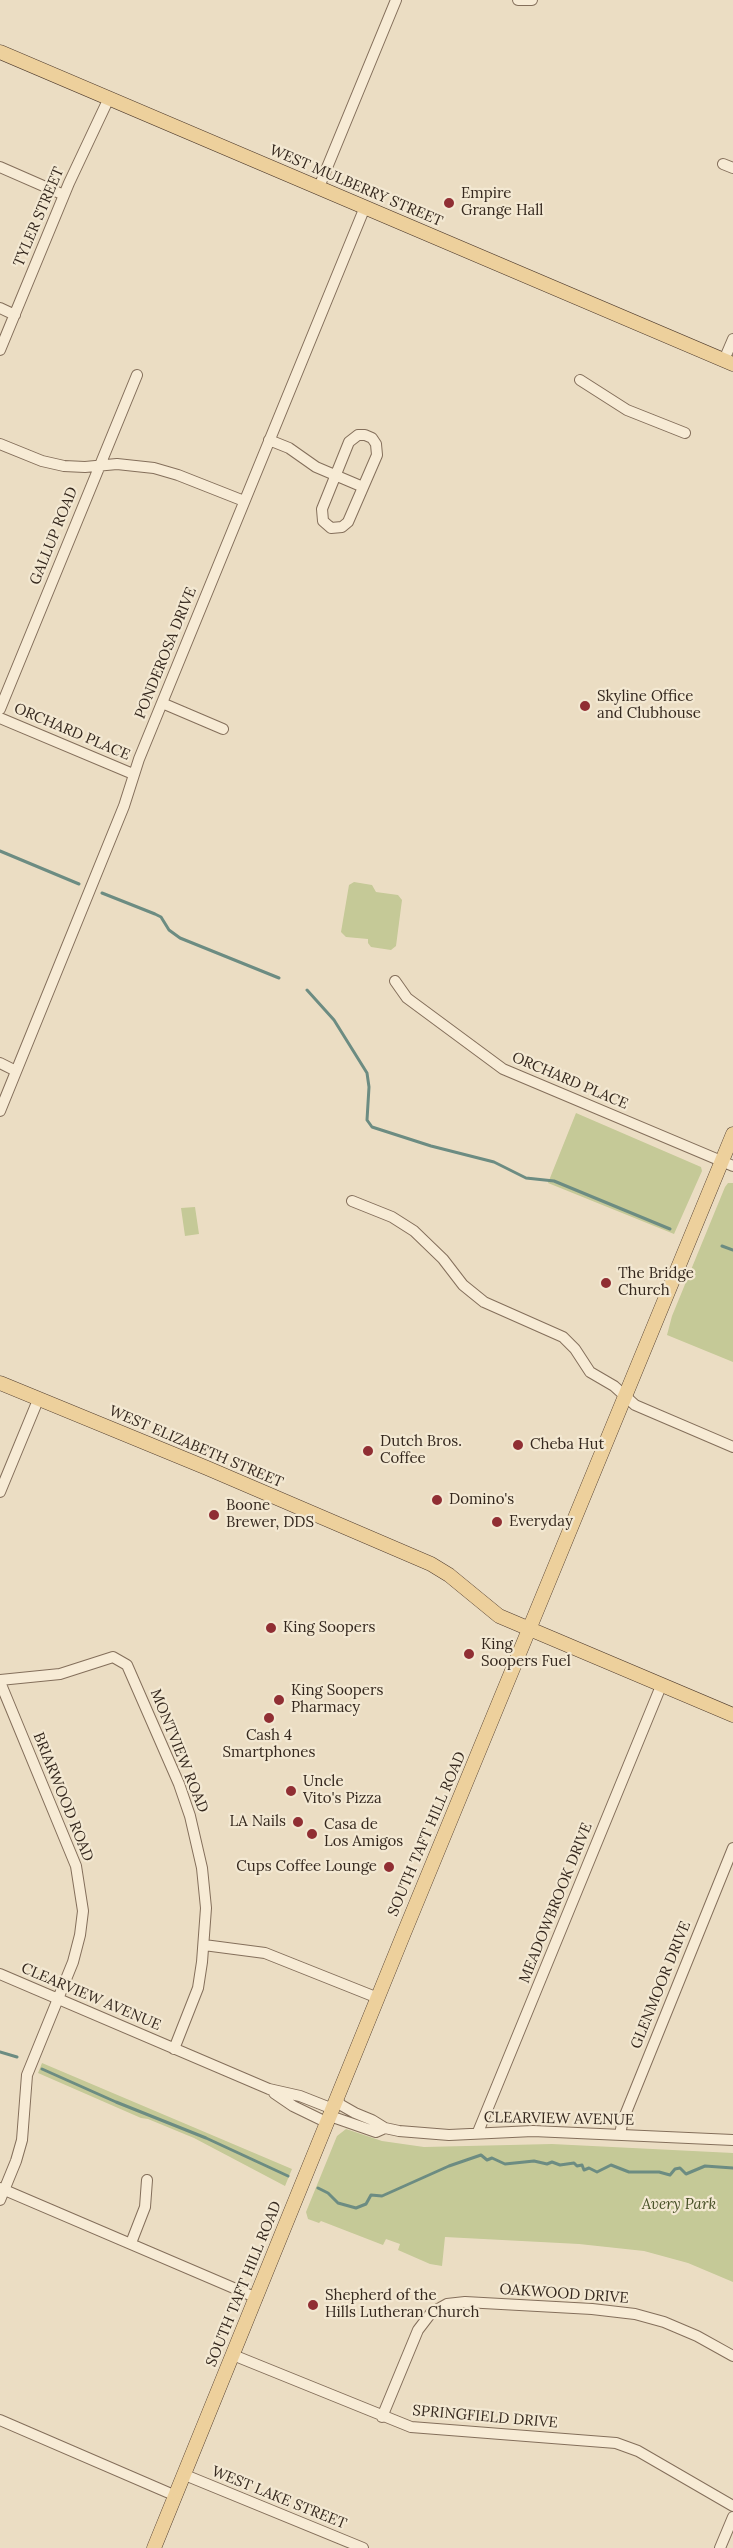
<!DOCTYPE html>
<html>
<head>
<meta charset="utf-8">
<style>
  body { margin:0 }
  canvas { display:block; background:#ebddc3 }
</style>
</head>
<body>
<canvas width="733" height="2548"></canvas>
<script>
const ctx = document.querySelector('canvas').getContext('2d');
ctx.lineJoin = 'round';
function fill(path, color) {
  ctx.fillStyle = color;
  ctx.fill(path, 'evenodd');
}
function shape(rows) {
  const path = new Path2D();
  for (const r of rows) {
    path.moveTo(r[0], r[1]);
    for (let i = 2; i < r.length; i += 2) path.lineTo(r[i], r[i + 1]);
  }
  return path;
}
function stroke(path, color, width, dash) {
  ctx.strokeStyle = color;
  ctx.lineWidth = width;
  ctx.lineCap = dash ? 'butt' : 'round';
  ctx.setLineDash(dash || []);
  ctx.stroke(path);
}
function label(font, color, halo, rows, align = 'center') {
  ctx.font = font + ' Lora,serif';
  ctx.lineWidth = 4.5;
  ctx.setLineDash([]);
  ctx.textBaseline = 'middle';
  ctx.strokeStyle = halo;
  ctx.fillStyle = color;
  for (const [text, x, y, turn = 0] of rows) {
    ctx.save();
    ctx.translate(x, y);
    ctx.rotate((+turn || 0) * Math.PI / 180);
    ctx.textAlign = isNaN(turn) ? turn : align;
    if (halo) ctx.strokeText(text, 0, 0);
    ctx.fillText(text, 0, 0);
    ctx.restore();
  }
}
fill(shape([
  [354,882,372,885,376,892,398,895,402,900,396,946,391,950,371,947,368,943,368,939,346,937,341,932,349,885],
  [576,1113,701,1167,702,1171,674,1234,548,1183],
  [728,1183,733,1183,733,1362,667,1335,672,1316,725,1187],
  [195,1207,199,1234,185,1236,181,1208],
  [42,2063,292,2169,285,2186,194,2138,148,2119,141,2118,38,2073],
  [346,2129,382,2141,424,2147,552,2144,733,2153,733,2282,688,2263,644,2251,579,2244,445,2237,442,2266,430,2264,398,2250,400,2244,386,2239,383,2245,321,2221,319,2223,308,2219,306,2212,337,2136]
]), '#c5c997');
stroke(shape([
  [0,851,79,884],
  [102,893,155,914,161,917,169,930,180,938,279,978],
  [307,990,334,1020,367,1073,369,1087,367,1120,372,1127,431,1146,494,1162,526,1178,554,1181,670,1229],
  [722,1246,733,1250],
  [0,2052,17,2057],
  [42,2069,116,2102,206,2138,288,2176],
  [318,2188,328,2193,338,2203,356,2208,366,2204,371,2195,382,2196,449,2166,481,2155,487,2160,492,2158,505,2164,534,2161,547,2164,552,2162,560,2165,574,2163,577,2166,582,2165,584,2170,589,2168,597,2172,611,2165,629,2172,659,2172,670,2175,675,2169,680,2168,686,2174,705,2166,733,2168]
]), '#6c8c82', 3);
const minor = shape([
  [518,0,532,0],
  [723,164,733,168],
  [0,167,64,195],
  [319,187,396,0],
  [0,308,15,315],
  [0,350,69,183,109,98],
  [724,360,733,339],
  [580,380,627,410,685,433],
  [358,435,365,435,372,438,376,444,377,455,348,522,342,527,331,528,323,521,322,509,349,442,358,435],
  [269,440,289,448,316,467,363,487],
  [0,444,42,461,64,466,85,467,117,464,154,468,178,475,244,501],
  [162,703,223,729],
  [0,709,137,375],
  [0,718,133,774],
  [395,981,407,998,503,1069,733,1166],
  [0,1063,16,1071],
  [0,1111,124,806,139,759,365,207],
  [352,1201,392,1217,414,1231,443,1259,463,1285,484,1302,563,1337,575,1349,590,1372,614,1386,635,1405,733,1447],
  [0,1492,38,1400],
  [0,1680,60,1674,113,1657,127,1665,179,1784,190,1816,202,1868,206,1908,202,1962,198,1988,174,2049],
  [0,1682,76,1866,83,1911,80,1935,73,1962,27,2075,22,2140,16,2161,0,2200],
  [204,1945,265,1953,378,1998],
  [0,1974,269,2089,300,2096,333,2109],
  [274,2093,293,2106,328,2123],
  [337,2100,341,2105,355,2113,372,2120,385,2128,399,2131,449,2135,533,2131,733,2140],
  [330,2116,376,2132,385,2128],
  [478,2132,661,1686],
  [620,2134,623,2120,733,1848],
  [0,2188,257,2298],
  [131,2243,145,2207,147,2180],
  [233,2355,411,2427,616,2443,638,2451,733,2506],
  [382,2417,418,2330,431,2313,447,2304,465,2302,592,2309,635,2314,664,2322,697,2336,733,2356],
  [0,2420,176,2496],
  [185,2475,363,2548],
  [720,2548,733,2517]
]);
const major = shape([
  [0,52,733,364],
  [0,1383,207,1468,431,1564,449,1575,499,1616,733,1715],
  [154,2548,404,1933,733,1134]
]);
stroke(minor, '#846f5b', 12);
stroke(major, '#523e2f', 15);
stroke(minor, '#f7ebd5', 10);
stroke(major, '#edd09c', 14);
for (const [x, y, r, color] of [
  [449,203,6,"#902e33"],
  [585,706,6,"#902e33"],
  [606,1283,6,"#902e33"],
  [518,1445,6,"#902e33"],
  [368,1451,6,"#902e33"],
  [437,1500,6,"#902e33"],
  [214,1515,6,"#902e33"],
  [497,1522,6,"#902e33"],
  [271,1628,6,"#902e33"],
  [469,1654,6,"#902e33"],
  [279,1700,6,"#902e33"],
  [269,1718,6,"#902e33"],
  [291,1791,6,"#902e33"],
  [298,1822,6,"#902e33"],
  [312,1834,6,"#902e33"],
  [389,1867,6,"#902e33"],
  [313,2305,6,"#902e33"]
]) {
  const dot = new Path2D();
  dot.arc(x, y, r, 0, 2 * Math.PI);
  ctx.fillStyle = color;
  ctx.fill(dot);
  stroke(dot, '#f3e8d2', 2);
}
label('15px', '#35281e', '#f3e8d2', [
  ["WEST MULBERRY STREET",356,186,23],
  ["TYLER STREET",39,217,-67],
  ["GALLUP ROAD",54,536,-68],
  ["PONDEROSA DRIVE",166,653,-68],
  ["ORCHARD PLACE",72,732,23],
  ["ORCHARD PLACE",570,1081,23],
  ["WEST ELIZABETH STREET",196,1447,23],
  ["MONTVIEW ROAD",179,1751,68],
  ["BRIARWOOD ROAD",63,1797,68],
  ["SOUTH TAFT HILL ROAD",427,1834,-67],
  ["MEADOWBROOK DRIVE",556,1903,-68],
  ["GLENMOOR DRIVE",661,1985,-68],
  ["CLEARVIEW AVENUE",91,1997,23],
  ["CLEARVIEW AVENUE",559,2119,1],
  ["SOUTH TAFT HILL ROAD",244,2284,-68],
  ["OAKWOOD DRIVE",564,2294,4],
  ["SPRINGFIELD DRIVE",485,2417,5],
  ["WEST LAKE STREET",279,2498,22]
]);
label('15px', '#35281e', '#f3e8d2', [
  ["Empire",461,194],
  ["Grange Hall",461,211],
  ["Skyline Office",597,697],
  ["and Clubhouse",597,714],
  ["The Bridge",618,1274],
  ["Church",618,1291],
  ["Dutch Bros.",380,1442],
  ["Coffee",380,1459],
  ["Cheba Hut",530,1445],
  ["Domino's",449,1500],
  ["Boone",226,1506],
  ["Brewer, DDS",226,1523],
  ["Everyday",509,1522],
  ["King Soopers",283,1628],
  ["King",481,1645],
  ["Soopers Fuel",481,1662],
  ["King Soopers",291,1691],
  ["Pharmacy",291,1708],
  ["Cash 4",269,1736,"center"],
  ["Smartphones",269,1753,"center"],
  ["Uncle",303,1782],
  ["Vito's Pizza",303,1799],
  ["LA Nails",286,1822,"right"],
  ["Casa de",324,1825],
  ["Los Amigos",324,1842],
  ["Cups Coffee Lounge",377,1867,"right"],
  ["Shepherd of the",325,2296],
  ["Hills Lutheran Church",325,2313]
], 'left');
label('italic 15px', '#475026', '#f3e8d2', [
  ["Avery Park",679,2205]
]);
</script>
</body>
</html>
